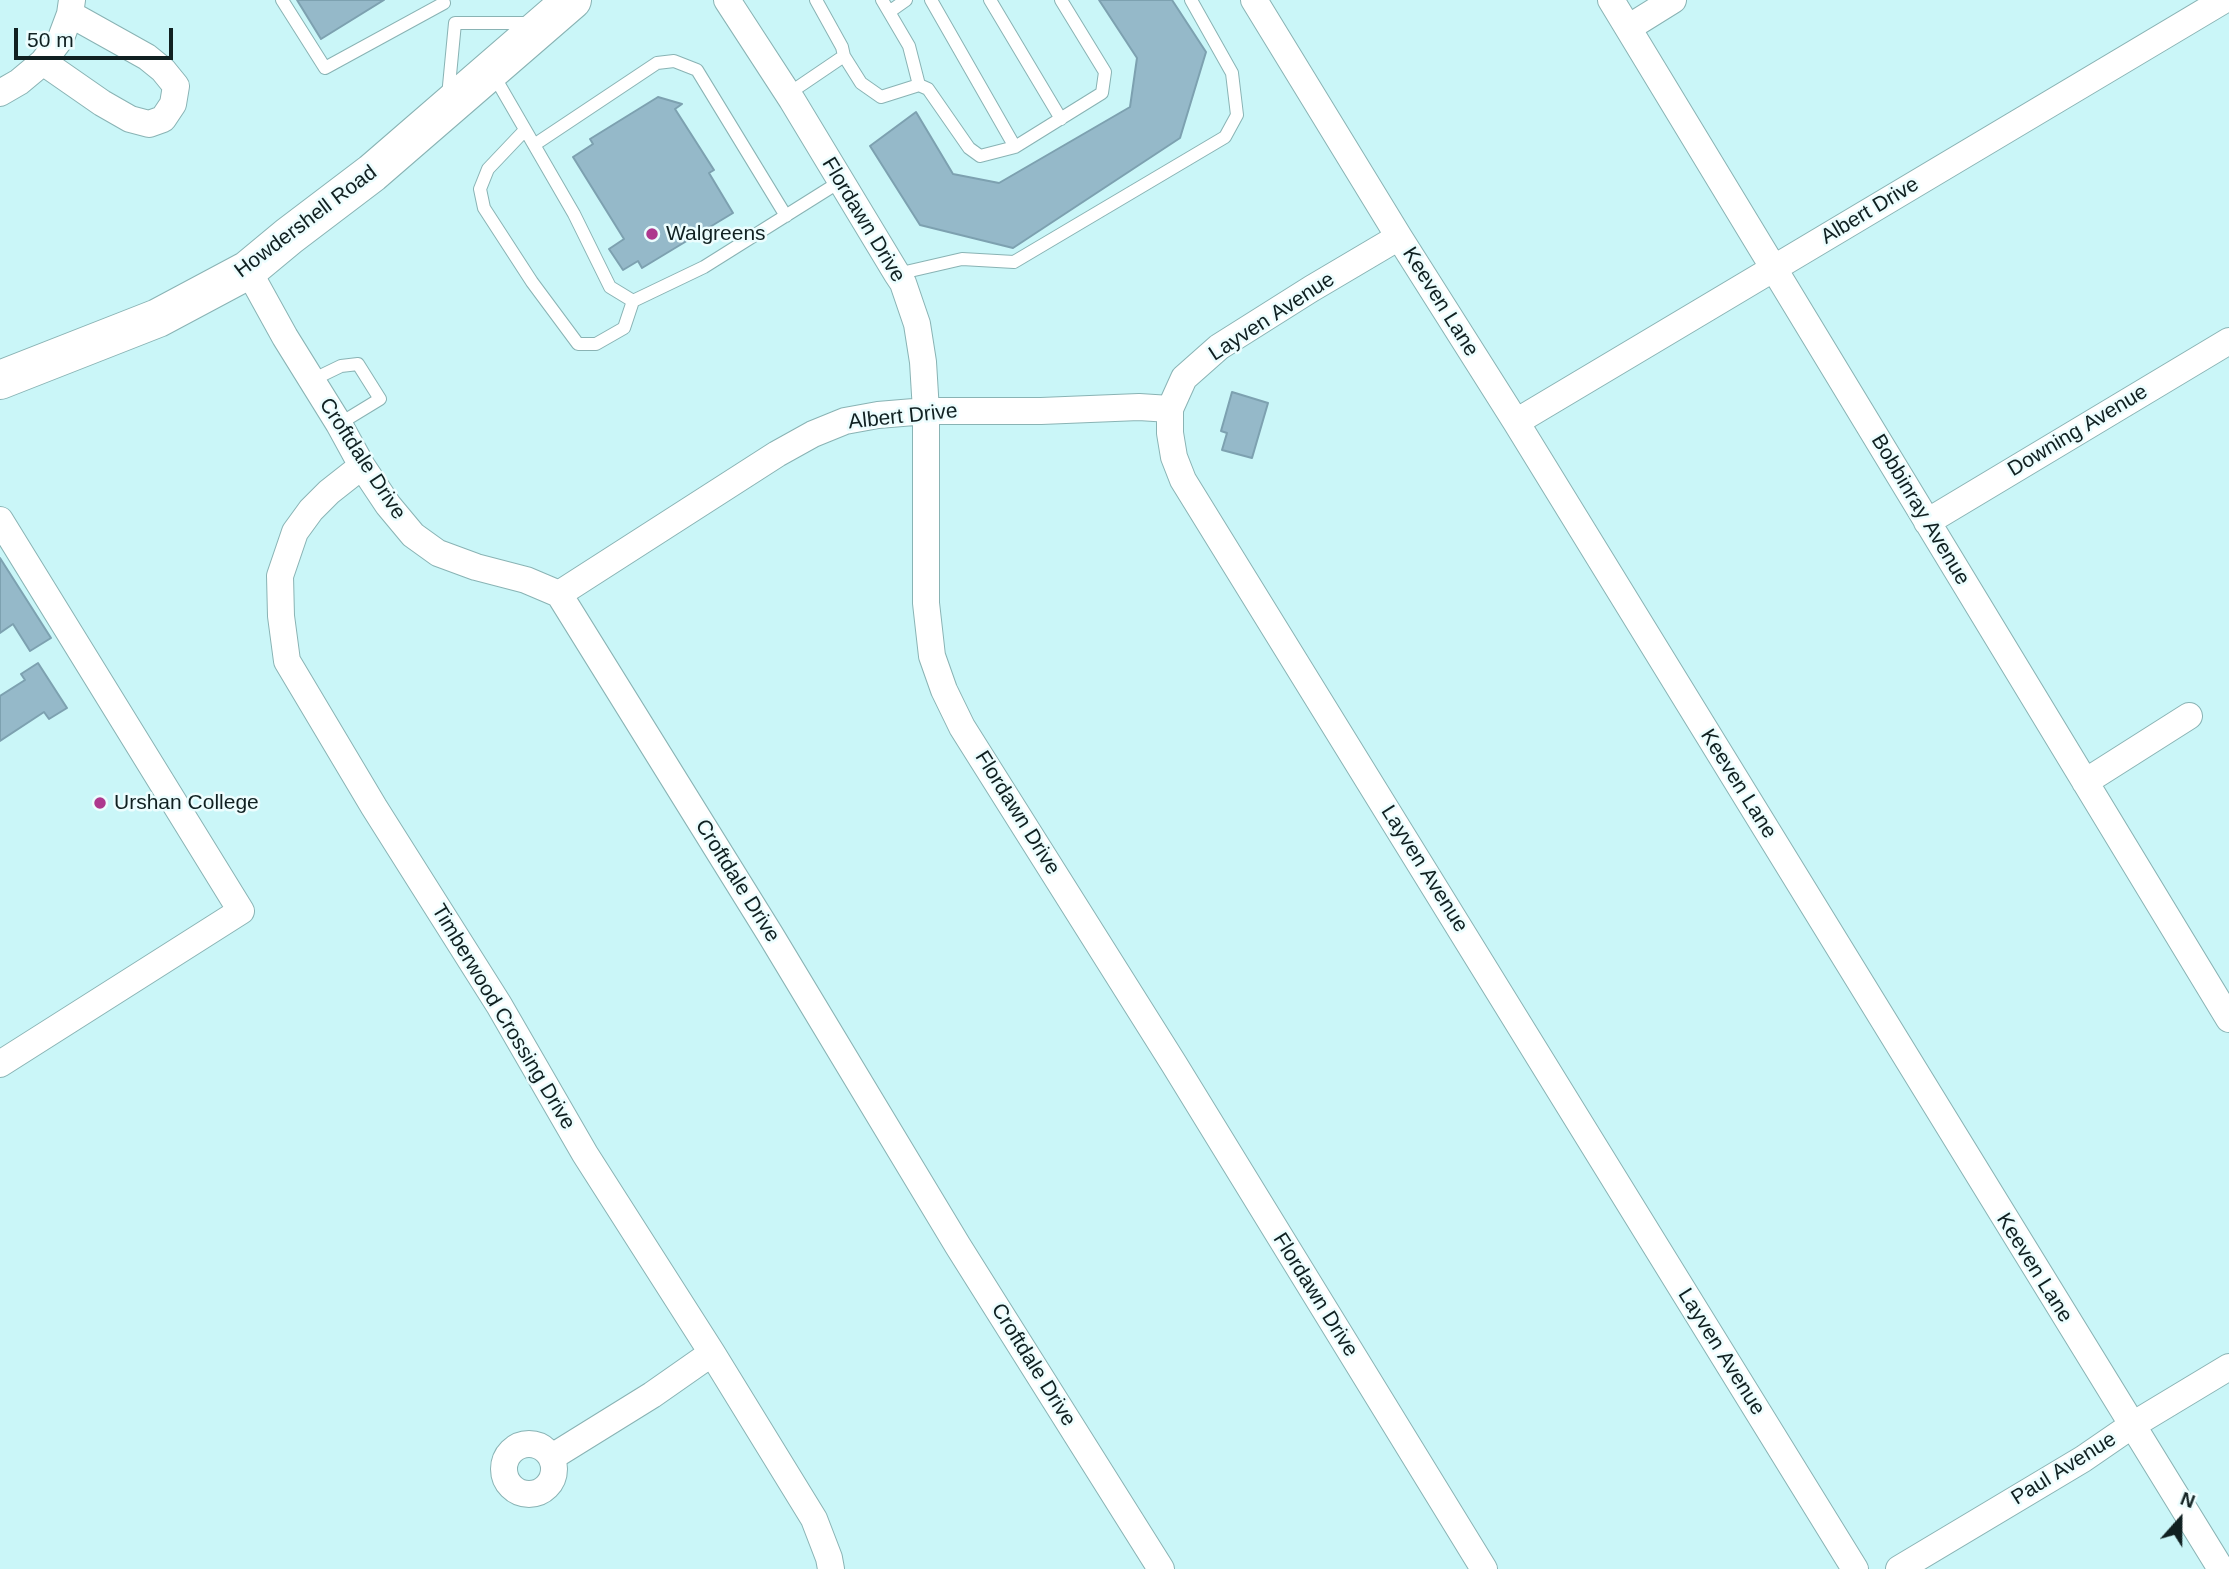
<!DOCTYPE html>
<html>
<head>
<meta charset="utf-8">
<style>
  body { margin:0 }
  #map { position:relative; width:2229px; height:1569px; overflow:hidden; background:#caf6f8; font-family:Arial,sans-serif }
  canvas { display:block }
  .north { position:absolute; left:2145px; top:1485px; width:70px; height:70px; -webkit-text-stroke:5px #ecfdfe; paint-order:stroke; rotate:21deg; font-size:19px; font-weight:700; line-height:28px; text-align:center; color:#102021 }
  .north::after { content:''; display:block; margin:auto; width:24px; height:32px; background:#102021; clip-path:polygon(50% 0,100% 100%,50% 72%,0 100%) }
  .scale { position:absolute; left:14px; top:28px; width:159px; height:32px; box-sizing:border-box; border:4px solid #102021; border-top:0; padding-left:9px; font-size:21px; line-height:24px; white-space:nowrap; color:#102021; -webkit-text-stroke:5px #ecfdfe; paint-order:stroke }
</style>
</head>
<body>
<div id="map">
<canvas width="2229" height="1569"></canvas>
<div class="north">N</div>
<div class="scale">50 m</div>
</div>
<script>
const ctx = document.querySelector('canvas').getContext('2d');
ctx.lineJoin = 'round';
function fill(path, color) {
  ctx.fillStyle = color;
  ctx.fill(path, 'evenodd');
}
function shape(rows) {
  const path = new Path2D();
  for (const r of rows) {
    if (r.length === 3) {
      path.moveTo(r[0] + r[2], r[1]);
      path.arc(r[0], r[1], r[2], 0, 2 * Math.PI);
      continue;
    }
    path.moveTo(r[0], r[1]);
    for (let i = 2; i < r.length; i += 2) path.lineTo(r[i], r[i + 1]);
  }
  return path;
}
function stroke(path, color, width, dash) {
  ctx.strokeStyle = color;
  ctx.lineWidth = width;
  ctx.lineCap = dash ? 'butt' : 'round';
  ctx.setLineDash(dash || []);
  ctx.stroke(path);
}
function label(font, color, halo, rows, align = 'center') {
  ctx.font = font + ' Arial,sans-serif';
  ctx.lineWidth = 5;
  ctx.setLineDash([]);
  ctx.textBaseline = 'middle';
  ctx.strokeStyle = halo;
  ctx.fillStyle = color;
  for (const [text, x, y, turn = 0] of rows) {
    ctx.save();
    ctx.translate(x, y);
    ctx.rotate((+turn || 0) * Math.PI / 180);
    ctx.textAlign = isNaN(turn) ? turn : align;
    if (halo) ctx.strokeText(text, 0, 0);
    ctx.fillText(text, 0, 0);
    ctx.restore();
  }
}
const building = shape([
  [297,0,384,0,321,39,297,0],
  [1099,0,1172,0,1206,52,1180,138,1013,248,920,225,870,146,916,112,953,174,999,183,1130,107,1137,58,1099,0],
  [658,97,682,104,675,109,714,170,709,173,733,213,642,268,638,261,623,270,609,249,624,239,573,157,593,144,590,139,658,97],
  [1232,392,1268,403,1252,458,1222,450,1227,433,1221,431,1232,392],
  [0,558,51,638,30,651,13,624,0,633,0,558],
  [38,663,67,708,49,719,44,712,0,741,0,696,25,680,21,674,38,663]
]);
fill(building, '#95b9c9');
stroke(building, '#7da1b0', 2);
const service = shape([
  [282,0,325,68,444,3],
  [882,0,909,46,919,85],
  [931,0,1015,147],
  [990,0,1061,119],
  [889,12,906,0],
  [844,56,861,83,881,97,919,85,928,89,969,148,980,156,1015,147,1102,93,1105,72,1061,0],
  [493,74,574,214,610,287,633,301,704,267,841,181],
  [788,94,844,56,842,47,816,0],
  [448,96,455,23,532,23],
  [525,130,488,169,480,189,484,208,532,282,578,344,596,344,624,328,633,301],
  [534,145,657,63,674,61,697,70,786,216],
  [897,274,962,259,1014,262,1225,137,1237,115,1232,73,1191,0],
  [312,380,341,366,358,364,380,399,339,424]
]);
const minor = shape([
  [727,0,792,100,897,274,903,283,917,324,923,362,926,411,926,603,932,656,944,690,962,727,1174,1064,1484,1569],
  [1254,0,1399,237,1516,422,2221,1569],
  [1611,0,2229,1019],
  [1628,28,1673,0],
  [43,62,102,103,130,119,149,124,163,119,173,104,176,86,163,70,147,57,70,14],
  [0,93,19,82,43,62,61,38,70,14,72,0],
  [1399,237,1311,289,1219,347,1184,378,1170,409,1170,433,1174,457,1183,480,1855,1569],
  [248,270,285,337,339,424,362,466,388,505,413,535,438,553,476,567,526,580,559,594,770,934,958,1246,1161,1569],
  [1516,422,2224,0],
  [362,466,329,492,311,510,295,532,280,576,281,616,287,661,374,807,499,1005,585,1154,712,1353,814,1519,829,1558,831,1569],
  [0,520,241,911,0,1064],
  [1927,522,2229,341],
  [559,594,777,454,813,434,845,421,878,415,926,411,1041,411,1139,407,1170,409],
  [2085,782,2189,716],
  [529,1469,25],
  [552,1457,652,1395,712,1353],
  [1899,1569,2083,1459,2131,1426,2229,1367]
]);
const primary = shape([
  [0,380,158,318,248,270,289,236,372,173,572,0]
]);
stroke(service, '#89b3b4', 14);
stroke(minor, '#89b3b4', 28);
stroke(primary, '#89b3b4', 40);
stroke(service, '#fff', 12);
stroke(minor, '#fff', 26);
stroke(primary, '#fff', 38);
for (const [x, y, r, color] of [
  [652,234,7,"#ae388e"],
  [100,803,7,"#ae388e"]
]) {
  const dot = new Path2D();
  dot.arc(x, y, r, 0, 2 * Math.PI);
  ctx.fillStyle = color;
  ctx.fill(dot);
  stroke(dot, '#ecfdfe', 2.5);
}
label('21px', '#102021', '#ecfdfe', [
  ["Albert Drive",1870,211,-31],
  ["Flordawn Drive",863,220,59],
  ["Howdershell Road",306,222,-37],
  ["Keeven Lane",1440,302,58],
  ["Layven Avenue",1272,317,-33],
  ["Albert Drive",903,417,-6],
  ["Downing Avenue",2078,431,-31],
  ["Croftdale Drive",362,459,57],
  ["Bobbinray Avenue",1920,510,59],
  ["Keeven Lane",1738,784,58],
  ["Flordawn Drive",1017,813,58],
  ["Layven Avenue",1424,869,58],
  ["Croftdale Drive",737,881,58],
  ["Timberwood Crossing Drive",503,1017,59],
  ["Keeven Lane",2034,1268,58],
  ["Flordawn Drive",1315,1295,58],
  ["Layven Avenue",1721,1352,58],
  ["Croftdale Drive",1033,1365,58],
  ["Paul Avenue",2064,1469,-32]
]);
label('21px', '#102021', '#ecfdfe', [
  ["Walgreens",666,234],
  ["Urshan College",114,803]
], 'left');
</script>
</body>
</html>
